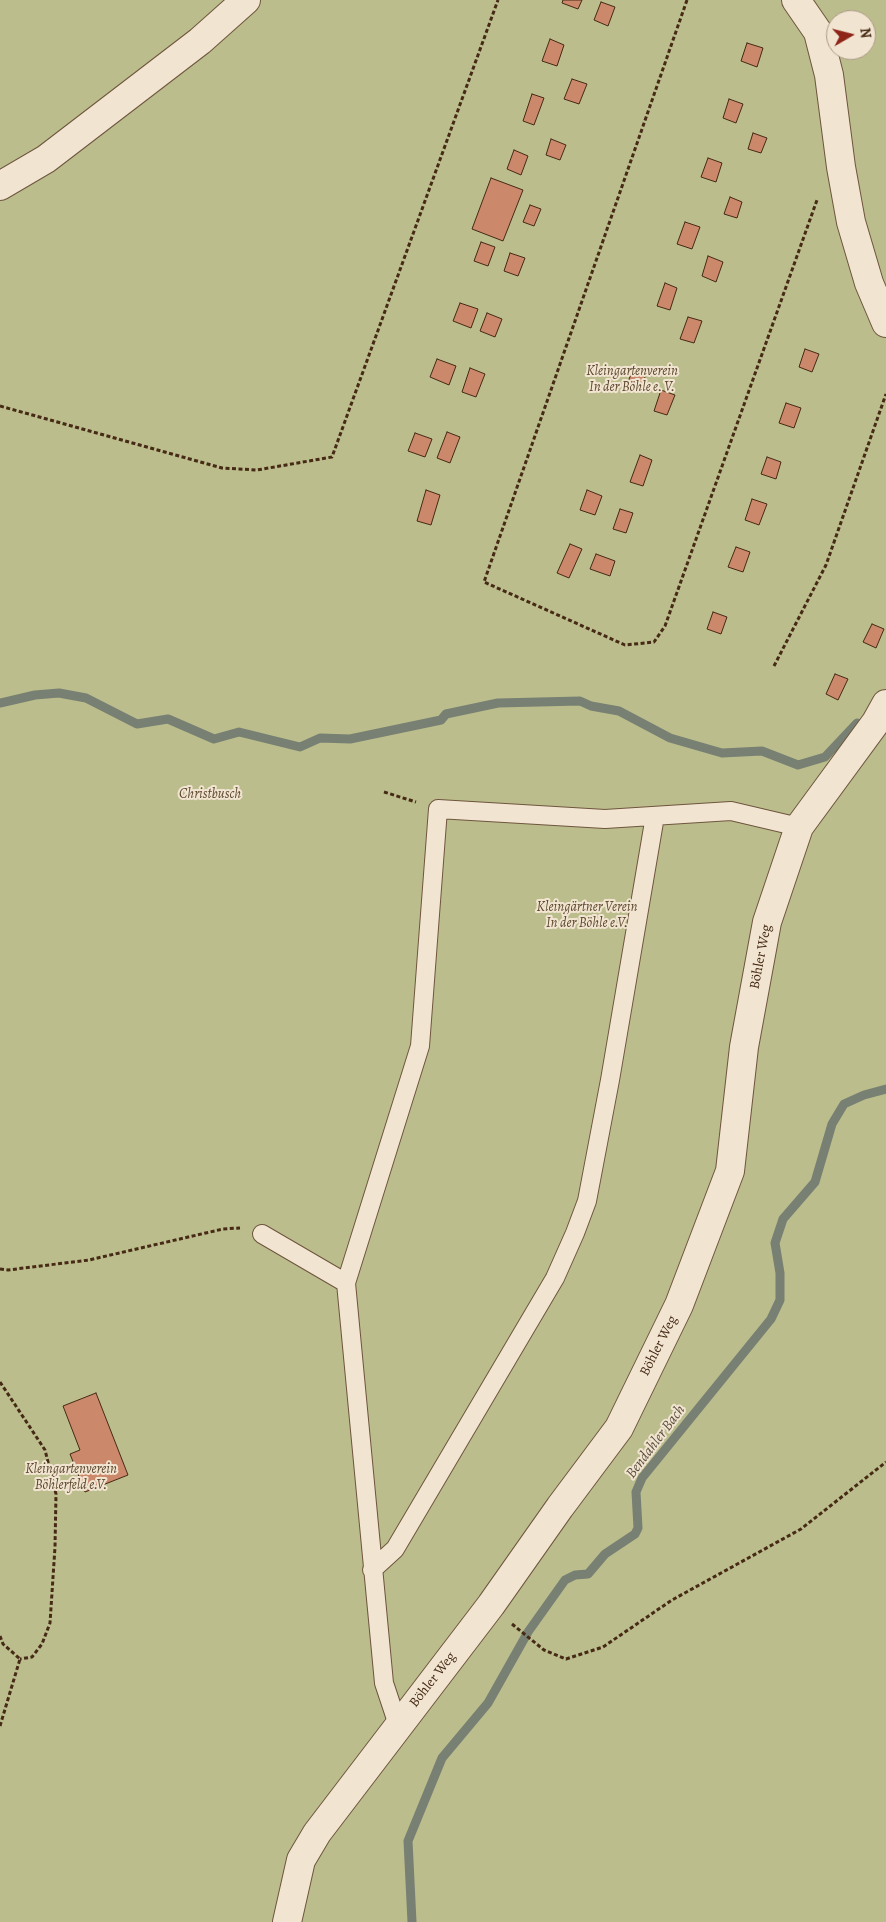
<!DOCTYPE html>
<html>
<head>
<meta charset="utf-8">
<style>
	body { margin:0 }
	#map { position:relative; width:886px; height:1922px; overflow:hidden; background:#e9d7ba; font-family:Alegreya,serif }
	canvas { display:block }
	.north { position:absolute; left:826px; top:10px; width:50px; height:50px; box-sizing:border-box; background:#f1e5d2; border:1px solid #ad9a86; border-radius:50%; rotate:82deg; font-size:14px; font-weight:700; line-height:20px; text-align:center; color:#462a15 }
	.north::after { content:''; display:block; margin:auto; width:18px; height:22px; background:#8f2418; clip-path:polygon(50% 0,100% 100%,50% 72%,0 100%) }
</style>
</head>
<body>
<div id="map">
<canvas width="886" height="1922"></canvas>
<div class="north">N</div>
</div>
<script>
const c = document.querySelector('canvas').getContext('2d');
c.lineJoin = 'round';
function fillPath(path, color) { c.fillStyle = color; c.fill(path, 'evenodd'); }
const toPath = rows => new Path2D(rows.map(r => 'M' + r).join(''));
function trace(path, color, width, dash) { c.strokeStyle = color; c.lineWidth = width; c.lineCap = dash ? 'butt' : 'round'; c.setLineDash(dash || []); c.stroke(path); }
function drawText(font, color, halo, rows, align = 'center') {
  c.font = font + ' Alegreya,serif'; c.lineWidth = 4; c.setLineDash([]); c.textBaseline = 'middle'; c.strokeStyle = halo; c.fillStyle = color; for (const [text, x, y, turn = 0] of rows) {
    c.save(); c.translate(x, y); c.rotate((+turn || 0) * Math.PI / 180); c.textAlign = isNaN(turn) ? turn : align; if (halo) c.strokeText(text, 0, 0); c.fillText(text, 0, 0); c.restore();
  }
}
fillPath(toPath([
	[0,0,886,0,886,1922,0,1922],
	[836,20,866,20,866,50,836,50]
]), '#bbbd8c');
trace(toPath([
	[0,703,35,695,59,693,86,698,137,724,168,719,214,739,239,732,300,747,320,738,350,739,441,720,446,714,498,703,580,701,591,706,619,711,670,738,722,753,762,751,798,765,825,757,857,723],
	[412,1922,408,1841,442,1758,488,1703,528,1632,565,1580,575,1575,588,1574,605,1554,635,1534,638,1528,636,1492,642,1478,771,1319,780,1300,780,1273,775,1243,783,1219,815,1182,832,1124,844,1104,864,1095,886,1089]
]), '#778072', 9);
const building = toPath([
	[563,0,582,0,578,9,562,3,563,0],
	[601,2,615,7,608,26,594,20,601,2],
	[550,39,564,45,557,66,542,61,550,39],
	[747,43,763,48,757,67,741,61,747,43],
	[572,79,587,84,579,104,564,99,572,79],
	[532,94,544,98,534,125,523,121,532,94],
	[729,99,743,104,736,123,723,118,729,99],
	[753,133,767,138,761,153,748,149,753,133],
	[551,139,566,145,560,160,546,155,551,139],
	[514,150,528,156,521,175,507,169,514,150],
	[708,158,722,163,716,182,701,177,708,158],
	[491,178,523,190,503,241,472,229,491,178],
	[730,197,742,202,737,218,724,214,730,197],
	[530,205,541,209,534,226,523,222,530,205],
	[685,222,700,227,692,249,677,244,685,222],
	[481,242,495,247,488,266,474,261,481,242],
	[510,253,525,258,518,276,504,271,510,253],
	[708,256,723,262,716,282,702,276,708,256],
	[665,283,677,288,670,310,657,306,665,283],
	[460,303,478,309,471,328,453,321,460,303],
	[487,313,502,319,495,337,480,331,487,313],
	[688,317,702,321,694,343,680,339,688,317],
	[805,349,819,354,812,372,799,367,805,349],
	[437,359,456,366,449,385,430,377,437,359],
	[470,368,485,374,476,397,462,392,470,368],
	[633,369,646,374,640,392,626,387,633,369],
	[661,390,675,395,667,415,654,411,661,390],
	[786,403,801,408,794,428,779,423,786,403],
	[447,432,460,437,450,463,437,458,447,432],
	[415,433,432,439,425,457,408,451,415,433],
	[640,455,652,460,643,486,630,482,640,455],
	[767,457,781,462,776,479,761,474,767,457],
	[426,490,440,495,431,525,417,521,426,490],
	[587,490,602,496,595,515,580,510,587,490],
	[752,499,767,504,759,525,745,520,752,499],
	[620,509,633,513,626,533,613,529,620,509],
	[570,544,582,549,569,578,557,573,570,544],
	[736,547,750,552,743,572,728,567,736,547],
	[596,554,615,561,610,576,590,569,596,554],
	[713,612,727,617,721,634,707,629,713,612],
	[872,624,884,629,876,648,863,642,872,624],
	[835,674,848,679,838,700,826,694,835,674],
	[96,1393,128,1475,85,1492,70,1454,80,1450,63,1406,96,1393]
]);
fillPath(building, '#cb886a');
trace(building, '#462a15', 1);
const service = toPath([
	[262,1234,346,1283,384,1683,398,1725],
	[346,1283,420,1046,438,809,605,819,731,811,799,827],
	[372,1570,395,1549,555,1278,575,1233,587,1201,610,1080,655,816]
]);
const minor = toPath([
	[796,0,818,32,829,75,841,167,851,222,869,283,886,323],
	[0,186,46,159,200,41,246,0],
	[287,1922,301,1860,317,1833,491,1605,560,1507,619,1428,679,1305,730,1171,744,1047,767,922,799,827,876,722,886,704]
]);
trace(service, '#6f553e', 20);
trace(minor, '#6f553e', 30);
trace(toPath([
	[687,0,484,582,625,645,654,642,665,626,817,200],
	[0,406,222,468,257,470,332,457,498,0],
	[774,666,826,565,886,394],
	[384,792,416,802],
	[0,1269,8,1270,89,1260,223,1229,240,1228],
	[0,1382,45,1450,56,1494,55,1547,50,1623,42,1644,32,1657,20,1659],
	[512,1624,544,1650,566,1659,603,1647,672,1600,801,1529,886,1462],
	[0,1636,3,1644,20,1659],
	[0,1726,20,1659]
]), '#462a15', 3, [4, 2.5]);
trace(service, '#f1e5d2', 18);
trace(minor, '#f1e5d2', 28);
drawText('italic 14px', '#5d472d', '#f1e5d2', [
	["Kleingartenverein",632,372],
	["In der Böhle e. V.",632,388],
	["Christbusch",210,795],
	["Kleingärtner Verein",587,908],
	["In der Böhle e.V.",587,924],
	["Kleingartenverein",71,1470],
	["Böhlerfeld e.V.",71,1486]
]);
drawText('14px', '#462a15', '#f1e5d2', [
	["Böhler Weg",761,957,-79],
	["Böhler Weg",659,1346,-63],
	["Böhler Weg",433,1680,-52]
]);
drawText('italic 15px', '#5a4e3c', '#f1e5d2', [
	["Bendahler Bach",656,1442,-53]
]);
</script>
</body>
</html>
